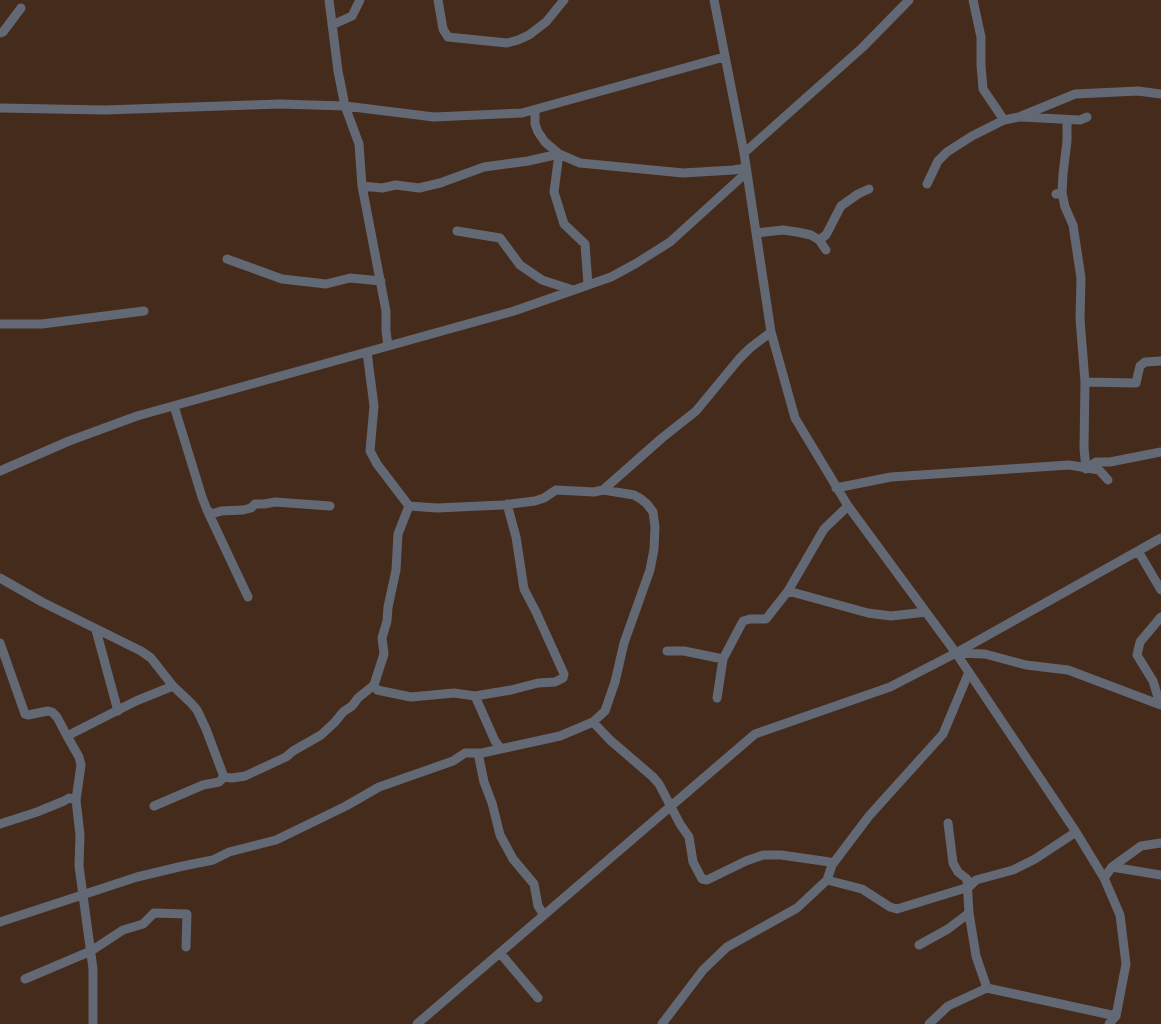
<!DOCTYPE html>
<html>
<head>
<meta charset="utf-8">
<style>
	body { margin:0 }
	canvas { display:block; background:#442b1b }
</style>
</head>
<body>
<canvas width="1161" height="1024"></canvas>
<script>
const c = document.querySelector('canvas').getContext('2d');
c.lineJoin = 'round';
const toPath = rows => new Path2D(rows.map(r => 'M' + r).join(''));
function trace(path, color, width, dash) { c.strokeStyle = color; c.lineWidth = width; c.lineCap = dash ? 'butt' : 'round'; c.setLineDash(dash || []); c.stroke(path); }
trace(toPath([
	[329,0,338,71,345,106,359,144,362,186,386,311,386,331,388,346],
	[438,0,443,29,448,37,507,43,518,40,529,35,546,22,564,0],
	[714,0,744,153,771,332,795,418,848,506,956,653,1076,832,1104,878,1120,915,1126,964,1116,1016,1109,1024],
	[973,0,981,37,981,65,983,89,1004,120],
	[332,25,352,16,360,0],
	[0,33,3,32,21,8],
	[0,108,105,110,280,104,345,106,434,117,522,113,724,57],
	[535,110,535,124,538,132,545,142,559,154,580,163,683,173,733,170,746,168],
	[1021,117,1080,120,1087,117],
	[744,153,863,47,909,0],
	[927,184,938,161,947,152,972,136,1004,120,1019,117,1075,94,1138,91,1161,94],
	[362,186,382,188,396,185,419,188,440,183,484,167,528,161,559,154,554,192,564,224,585,244,588,285],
	[1062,193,1065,207,1073,225,1081,278,1080,319,1085,382],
	[1056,194,1062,193,1063,174,1067,141,1067,120],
	[457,231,500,238,520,265,542,280,573,290],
	[756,233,783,230,797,232,811,235,819,240,826,250],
	[819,240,826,235,841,206,858,194,869,189],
	[227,259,282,279,326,284,350,278,381,281],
	[0,324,42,324,144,311],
	[367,352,374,406,370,451,377,464,409,506],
	[174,406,202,497,207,510,212,514,221,511,243,510,251,508,255,504,264,504,275,502,330,506],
	[1086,469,1084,448,1085,382,1136,383,1140,366,1145,362,1161,361],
	[1086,469,1096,462,1110,462,1161,452],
	[0,471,69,441,137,416,514,311,611,277,635,264,670,242,746,173],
	[836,488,891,477,1069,465,1099,470,1108,480],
	[603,490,662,438,696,411,739,359,750,348,771,332],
	[207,510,248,597],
	[1138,551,1161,590],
	[0,578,42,602,141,651,151,658,173,686,191,703,197,710,206,729,224,777,232,778,245,776,286,757,293,751,321,735,335,722,343,712,352,706,358,698,374,685,377,690,411,697,454,693,475,696,495,741,501,749],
	[788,591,868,613,891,616,926,612],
	[96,630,118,711],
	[0,643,25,714,28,715,48,711,52,712,57,717,67,736,136,701,173,686],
	[667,651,684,651,723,659,717,698],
	[956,653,985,654,1026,665,1068,670,1161,705],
	[723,659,743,621,750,619,766,619,788,591,824,529,848,506],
	[374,685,384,654,382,638,387,621,388,607,396,570,398,534,409,506,437,508,502,505,535,501,544,498,556,490,594,492,603,490,628,494,634,495,641,499,647,504,653,512,655,527,654,549,650,570,624,643,615,682,605,711,593,722],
	[475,696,511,690,538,683,555,682,563,678,564,674,536,612,524,589,516,537,507,504],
	[1160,704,1153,681,1137,655,1140,642,1161,617],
	[67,736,79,757,81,765,76,800,80,835,79,866,93,969,93,1024],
	[478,753,484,782,492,803,500,835,513,859,534,884,538,906,544,915],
	[154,806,203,785,219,782,224,777],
	[0,824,37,812,64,801,69,798,76,800],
	[1112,867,1161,875],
	[1104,878,1112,867,1141,846,1161,843],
	[827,880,862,889,890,907,897,909,969,887,976,880,1013,870,1035,859,1076,832],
	[0,922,137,877,183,866,213,860,229,852,276,840,346,806,379,787,453,761,465,753,482,753,560,736,593,722,610,740,653,777,659,784,680,824,689,837,693,862,702,879,707,880,746,861,763,855,781,855,830,862,832,865],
	[919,945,948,929,969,913],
	[500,953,538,998],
	[25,979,91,951,123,930,143,924,154,913,187,914,186,947],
	[987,988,1116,1016],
	[417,1024,755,734,890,687,956,653,1161,538],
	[662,1024,703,970,727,947,797,908,827,880,832,865,869,816,943,734,969,672],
	[929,1024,948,1006,987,988,976,956,969,913,967,879,958,872,953,863,948,823]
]), '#636875', 9);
</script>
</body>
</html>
